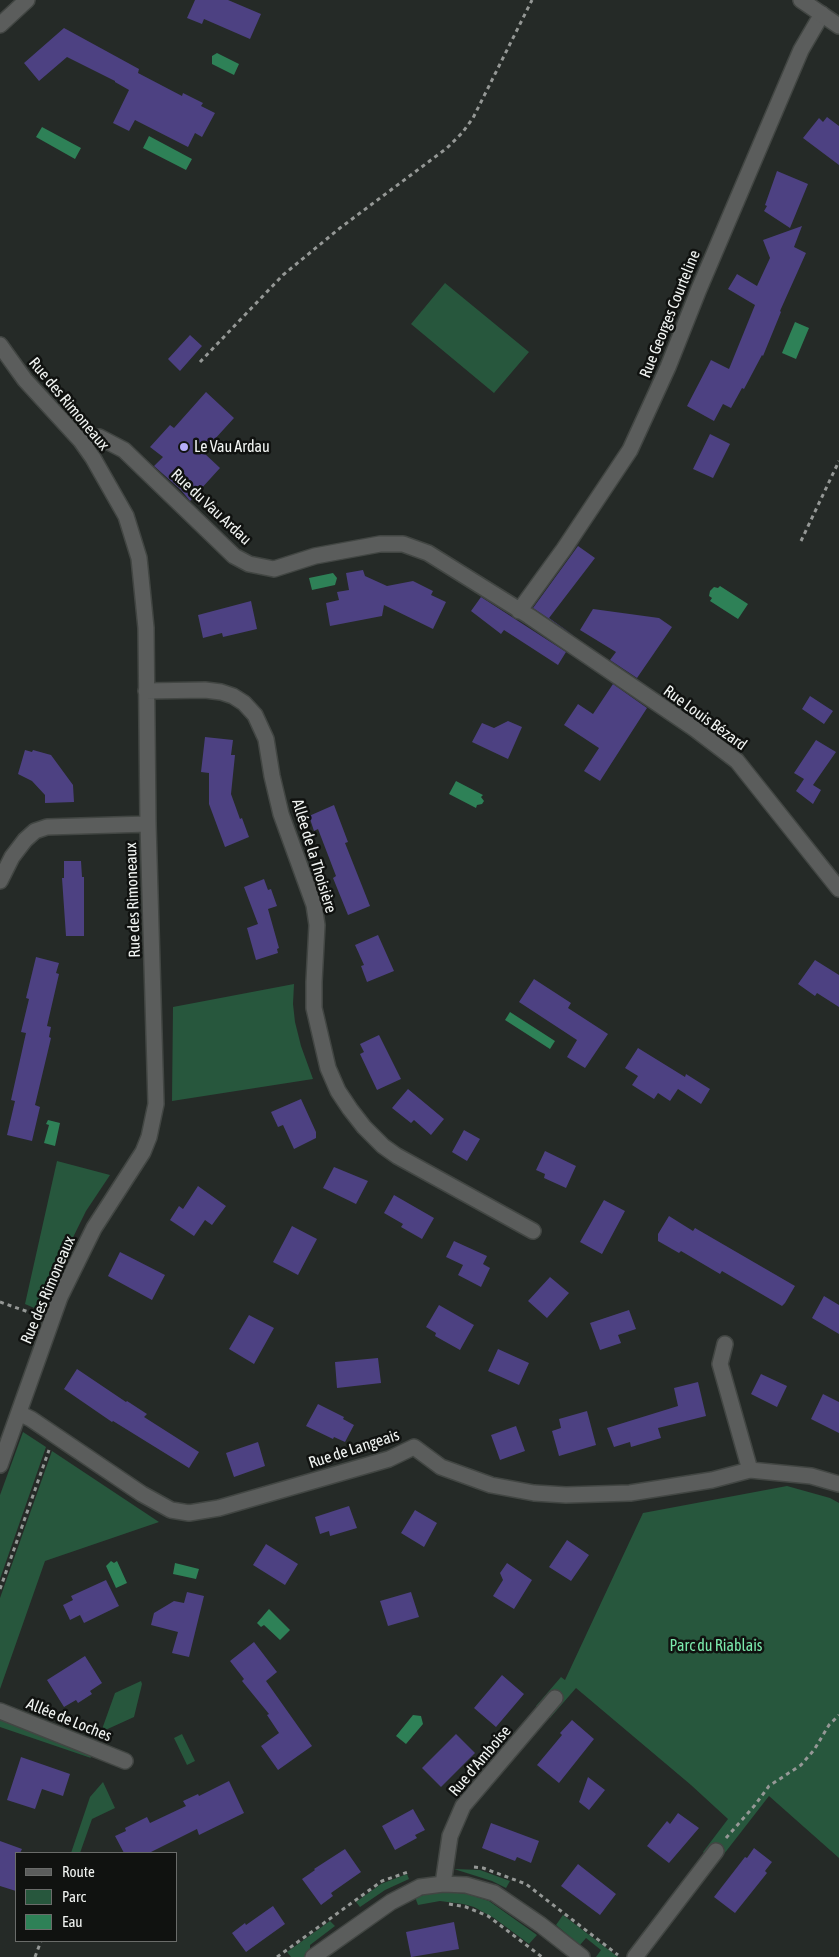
<!DOCTYPE html>
<html>
<head>
<meta charset="utf-8">
<style>
	body { margin:0 }
	#map { position:relative; width:839px; height:1957px; overflow:hidden; background:#252a27; font-family:"Asap Condensed",sans-serif }
	canvas { display:block }
	.legend { position:absolute; left:15px; top:1852px; width:162px; height:90px; box-sizing:border-box; background:#101210; border:1px solid #6a6c6a; margin:0; padding:6px 9px; list-style:none; font-size:15px; color:#f1f4f2 }
	.legend li { display:flex; align-items:center; gap:10px; height:25px }
	.legend b { width:25px; border:1px solid #6a6c6a }
</style>
</head>
<body>
<div id="map">
<canvas width="839" height="1957"></canvas>
<ul class="legend">
<li><b style="height:6px;background:#5b5d5c"></b>Route</li>
<li><b style="height:14px;background:#27573d"></b>Parc</li>
<li><b style="height:14px;background:#2e8157"></b>Eau</li>
</ul>
</div>
<script>
const c = document.querySelector('canvas').getContext('2d');
c.lineJoin = 'round';
function fillPath(path, color) { c.fillStyle = color; c.fill(path, 'evenodd'); }
const toPath = rows => new Path2D(rows.map(r => 'M' + r).join(''));
function trace(path, color, width, dash) { c.strokeStyle = color; c.lineWidth = width; c.lineCap = dash ? 'butt' : 'round'; c.setLineDash(dash || []); c.stroke(path); }
function drawText(font, color, halo, rows, align = 'center') {
  c.font = font + ' "Asap Condensed",sans-serif'; c.lineWidth = 5; c.setLineDash([]); c.textBaseline = 'middle'; c.strokeStyle = halo; c.fillStyle = color; for (const [text, x, y, turn = 0] of rows) {
    c.save(); c.translate(x, y); c.rotate((+turn || 0) * Math.PI / 180); c.textAlign = isNaN(turn) ? turn : align; if (halo) c.strokeText(text, 0, 0); c.fillText(text, 0, 0); c.restore();
  }
}
fillPath(toPath([
	[445,283,529,352,494,393,411,324],
	[294,984,293,1004,295,1022,301,1046,313,1079,172,1101,173,1007],
	[57,1161,110,1175,86,1211,51,1282,39,1310,25,1304],
	[23,1432,46,1447,0,1579,0,1495],
	[52,1451,159,1522,45,1561,0,1689,0,1598],
	[787,1486,830,1498,839,1503,839,1858,769,1796,717,1863,703,1852,728,1819,691,1785,576,1688,550,1718,536,1706,561,1677,565,1680,643,1513],
	[141,1681,142,1684,134,1717,101,1732,115,1693],
	[0,1717,89,1753,91,1758,0,1727],
	[182,1734,195,1761,187,1765,174,1738],
	[103,1782,115,1808,92,1819,80,1853,71,1853,90,1797],
	[454,1869,480,1870,510,1881,506,1888,492,1881],
	[407,1874,409,1879,385,1890,360,1907,356,1902,381,1884],
	[440,1891,467,1894,489,1901,537,1935,529,1944,494,1918,474,1907,463,1904,440,1901,418,1905,415,1897],
	[563,1915,618,1957,596,1957,601,1950,586,1938,580,1945,556,1925],
	[330,1921,335,1926,310,1945,310,1955,307,1957,291,1957,287,1952]
]), '#27573d');
fillPath(toPath([
	[217,53,239,64,234,75,212,64,212,56],
	[42,127,81,148,75,159,36,137],
	[149,136,192,159,186,170,143,148],
	[795,322,809,328,796,359,782,353],
	[333,573,337,578,335,585,312,590,309,578],
	[720,586,748,604,738,619,710,601,712,598,709,596,710,591,714,587,718,588],
	[456,781,483,795,481,797,484,801,482,804,477,805,476,808,449,794],
	[510,1012,555,1041,550,1049,505,1020],
	[48,1120,60,1123,55,1146,44,1143,49,1125,46,1124],
	[111,1561,114,1563,117,1561,127,1583,116,1588,106,1566],
	[175,1563,199,1569,196,1579,173,1574],
	[269,1609,290,1630,280,1640,264,1625,261,1627,257,1623],
	[413,1715,421,1716,423,1724,406,1744,396,1736]
]), '#2e8157');
fillPath(toPath([
	[195,0,228,0,261,14,250,39,204,19,202,24,187,18],
	[64,28,139,69,138,73,182,96,183,93,203,103,201,106,215,113,202,137,195,133,188,147,135,120,129,131,113,123,129,90,115,82,115,81,67,57,39,81,24,63],
	[827,117,839,126,839,165,803,138,819,118,823,122],
	[777,171,808,184,790,228,764,211,767,206,765,205],
	[802,226,794,247,806,253,780,311,781,312,763,356,762,355,744,389,742,388,731,408,723,404,714,421,687,406,711,360,729,369,755,305,728,289,737,274,757,286,770,258,763,240],
	[190,335,202,346,180,371,168,359],
	[206,392,234,418,203,452,220,468,190,501,181,490,154,466,163,457,150,447,170,425,174,428],
	[710,434,730,444,713,478,693,469],
	[578,546,595,558,549,618,576,637,533,608],
	[363,570,365,576,387,586,413,581,433,591,431,595,446,602,433,629,384,605,382,616,330,626,326,603,339,600,337,592,349,590,346,573],
	[481,597,566,652,558,665,504,630,501,634,471,611],
	[251,601,257,629,223,637,222,633,203,638,198,615],
	[593,609,659,618,672,627,637,678,610,660,616,652,580,630],
	[613,684,647,708,600,781,584,771,599,748,564,725,578,704,593,714],
	[810,696,833,711,824,724,802,709],
	[508,721,522,727,508,759,472,742,482,723,494,728],
	[205,737,233,740,231,755,235,755,231,794,240,819,242,818,249,837,225,847,209,804,209,773,201,772],
	[816,740,836,752,813,785,821,790,813,804,796,791,804,779,794,773],
	[25,750,32,752,33,750,51,755,73,785,74,802,45,803,45,795,32,781,18,774],
	[334,805,348,842,345,843,370,906,348,915,333,878,336,876,318,829,314,831,309,816],
	[64,861,81,861,82,877,84,877,84,936,66,936,62,878,64,878],
	[264,879,268,890,271,889,277,906,268,909,279,948,277,949,278,953,256,960,247,928,258,924,244,887],
	[378,935,394,971,367,982,361,966,364,965,355,945],
	[36,957,59,963,56,973,59,974,47,1026,51,1027,49,1037,51,1038,35,1105,40,1107,32,1141,7,1135,15,1101,11,1100,26,1033,21,1032,29,999,26,998],
	[815,960,839,975,839,1007,817,993,815,996,798,984],
	[534,979,571,1003,568,1008,608,1034,585,1068,567,1057,577,1040,519,1002],
	[379,1035,401,1079,377,1090,360,1054,364,1052,360,1044],
	[638,1048,685,1077,686,1074,710,1089,701,1104,678,1089,670,1101,658,1093,654,1099,632,1085,638,1076,625,1068],
	[408,1089,444,1119,431,1135,414,1120,411,1123,392,1108],
	[301,1099,316,1132,316,1138,294,1149,283,1125,278,1127,271,1112],
	[464,1130,480,1139,467,1161,452,1152],
	[545,1151,576,1166,566,1188,544,1178,545,1174,536,1170],
	[334,1167,368,1181,356,1204,323,1188],
	[198,1186,226,1206,212,1225,205,1220,194,1236,170,1220,179,1206,183,1209],
	[394,1195,434,1218,422,1239,401,1227,403,1224,384,1213],
	[604,1200,625,1211,602,1254,580,1242],
	[669,1216,693,1231,695,1228,795,1286,785,1303,782,1306,722,1271,720,1274,681,1251,679,1253,658,1241,658,1234],
	[292,1226,317,1239,298,1275,273,1262],
	[454,1241,487,1256,483,1264,490,1268,481,1287,458,1275,463,1265,446,1257],
	[120,1252,165,1275,152,1300,108,1276],
	[550,1277,569,1293,547,1318,528,1301],
	[824,1296,839,1305,839,1334,812,1318],
	[439,1305,474,1325,460,1350,435,1336,436,1333,426,1327],
	[629,1310,636,1329,618,1335,621,1343,600,1350,590,1323],
	[249,1315,274,1328,254,1364,229,1349],
	[498,1349,529,1363,519,1385,488,1371],
	[378,1358,381,1383,337,1388,335,1362],
	[77,1369,126,1402,127,1401,147,1414,144,1417,199,1452,189,1468,113,1421,112,1422,64,1389],
	[761,1374,787,1386,777,1407,751,1394],
	[698,1382,706,1416,658,1428,661,1438,631,1447,630,1442,614,1447,607,1428,678,1406,674,1388],
	[823,1394,839,1402,839,1433,811,1419],
	[318,1404,344,1417,343,1419,354,1425,345,1442,334,1437,333,1439,306,1426],
	[587,1411,596,1445,559,1456,552,1431,561,1428,559,1419],
	[516,1426,525,1451,500,1460,491,1435],
	[258,1442,265,1466,234,1477,226,1453],
	[349,1506,357,1528,330,1536,329,1531,320,1534,315,1517],
	[415,1510,437,1523,424,1547,401,1533],
	[567,1540,589,1555,571,1581,549,1567],
	[266,1544,298,1564,285,1585,253,1565],
	[507,1563,532,1580,514,1609,493,1596,503,1580,500,1573],
	[106,1580,119,1606,84,1623,80,1615,70,1620,63,1605,73,1600,71,1596],
	[187,1592,204,1596,189,1657,172,1653,178,1632,151,1625,154,1613,174,1601,184,1603],
	[411,1592,419,1617,388,1626,380,1601],
	[254,1642,277,1672,266,1681,312,1746,278,1770,261,1746,279,1733,267,1715,269,1714,242,1681,244,1679,230,1661],
	[85,1656,102,1683,90,1691,92,1694,78,1703,76,1700,64,1707,47,1680],
	[502,1675,524,1694,496,1727,474,1708],
	[572,1720,594,1739,559,1783,537,1765,562,1735,560,1733],
	[456,1734,475,1753,441,1787,422,1768],
	[21,1757,70,1774,63,1796,42,1789,35,1809,7,1800],
	[588,1777,605,1790,589,1810,579,1802],
	[229,1781,244,1813,199,1835,197,1829,149,1853,124,1853,115,1836,126,1831,125,1828,147,1817,150,1823,186,1806,183,1801,198,1794,199,1796],
	[413,1809,425,1830,415,1835,417,1838,395,1850,382,1826],
	[678,1813,699,1828,669,1863,647,1846,667,1821,670,1824],
	[491,1823,539,1841,531,1863,517,1857,515,1861,482,1848],
	[0,1841,22,1849,20,1853,16,1853,16,1891,0,1886],
	[754,1848,772,1862,765,1871,767,1873,735,1913,714,1897,745,1857,747,1858],
	[345,1849,361,1872,331,1893,333,1896,321,1905,302,1879,315,1870,314,1869],
	[578,1864,616,1894,600,1915,561,1886],
	[273,1906,285,1924,246,1952,232,1933,245,1923,246,1925],
	[454,1922,459,1949,411,1957,406,1932]
]), '#4d4182');
const minor = toPath([
	[0,25,27,0],
	[0,345,25,380,81,441,93,458,126,516,139,558,146,628,148,824,156,1104,149,1137,143,1152,94,1228,60,1297,0,1465],
	[81,441,99,437,124,450,234,556,249,564,274,569,315,556,380,544,403,544,428,553,529,616,695,729,737,761,839,889],
	[519,611,564,549,630,450,668,367,699,289,801,50,822,14],
	[146,691,205,690,221,692,233,696,244,703,255,715,266,739,272,776,281,814,314,905,317,925,314,982,314,1008,328,1068,338,1091,350,1109,364,1127,383,1146,397,1156,533,1231],
	[0,881,12,857,25,840,35,831,47,827,148,824],
	[725,1344,720,1364,750,1470],
	[19,1413,31,1419,142,1494,171,1510,189,1513,219,1508,389,1459,414,1447,441,1467,491,1485,534,1493,566,1495,630,1493,712,1480,750,1470,811,1476,839,1484],
	[0,1711,125,1761],
	[443,1884,450,1836,463,1806,555,1698],
	[313,1957,391,1902,420,1887,443,1884,466,1885,494,1893,541,1925,582,1957],
	[635,1957,716,1851]
]);
const tertiary = toPath([
	[801,0,839,26]
]);
trace(minor, '#424643', 18);
trace(tertiary, '#424643', 18);
trace(toPath([
	[200,362,283,275,340,228,447,148,462,133,473,118,532,0],
	[801,541,839,461],
	[0,1302,37,1315],
	[0,1589,49,1450],
	[726,1838,755,1805,769,1786,801,1765,814,1750,829,1725,839,1715],
	[474,1867,483,1868,526,1884,618,1955],
	[449,1904,466,1907,488,1916,542,1957],
	[35,1957,41,1941],
	[277,1957,382,1881,408,1872]
]), '#959896', 3, [4, 4]);
trace(minor, '#5b5d5c', 15);
trace(tertiary, '#5b5d5c', 15);
for (const [x, y, r, color] of [
	[184,447,5,"#b5acf8"]
]) { const dot = new Path2D(); dot.arc(x, y, r, 0, 2 * Math.PI); c.fillStyle = color; c.fill(dot); trace(dot, '#101210', 2); }
drawText('16px', '#f1f4f2', '#101210', [
	["Rue Georges Courteline",670,314,-68],
	["Rue des Rimoneaux",69,404,50],
	["Rue du Vau Ardau",211,507,43],
	["Rue Louis Bézard",705,718,36],
	["Allée de la Thoisière",314,856,73],
	["Rue des Rimoneaux",133,900,-92],
	["Rue des Rimoneaux",48,1290,-67],
	["Rue de Langeais",354,1449,-18],
	["Allée de Loches",69,1720,22],
	["Rue d'Amboise",480,1761,-50]
]);
drawText('16px', '#f1f4f2', '#101210', [
	["Le Vau Ardau",194,447]
], 'left');
drawText('16px', '#7be9ac', '#101210', [
	["Parc du Riablais",716,1646]
]);
</script>
</body>
</html>
